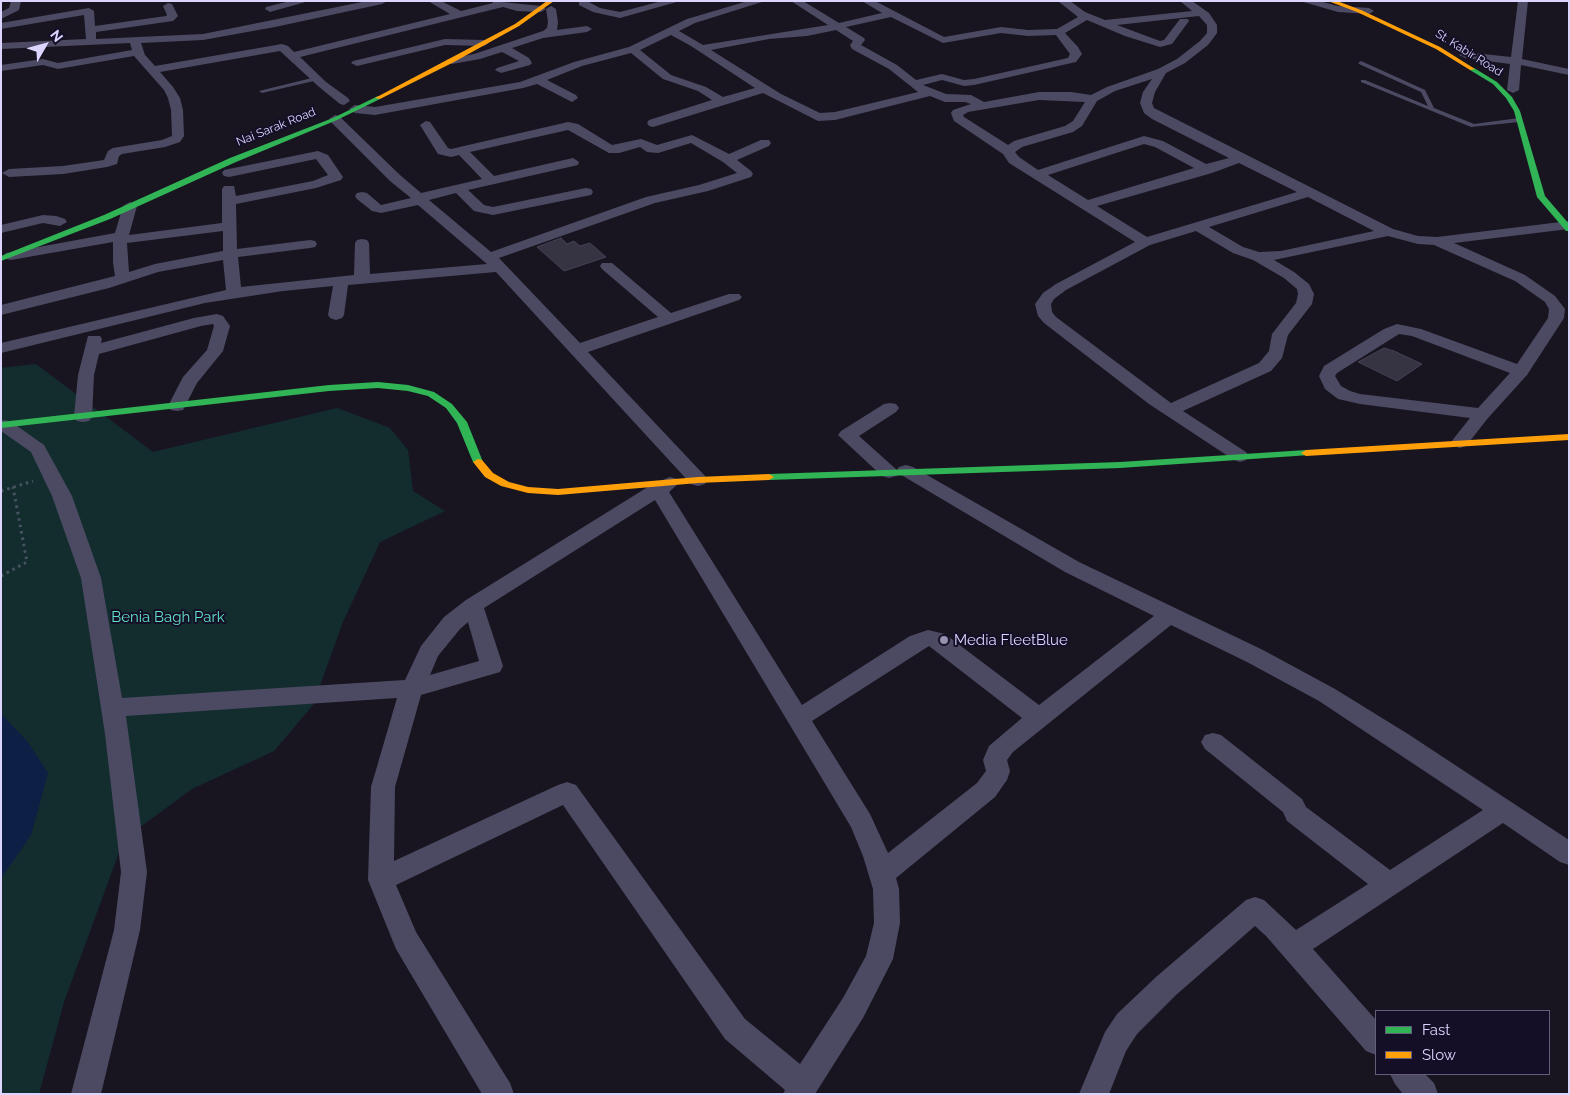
<!DOCTYPE html>
<html>
<head>
<meta charset="utf-8">
<style>
	body { margin:0 }
	#map { position:relative; width:1570px; height:1095px; overflow:hidden; background:#181521; font-family:Raleway,sans-serif }
	canvas { display:block }
	.frame { position:absolute; inset:0; border:2px solid #dcd5ff; pointer-events:none }
	.legend { position:absolute; left:1375px; top:1010px; width:175px; height:65px; box-sizing:border-box; background:#140f27; border:1px solid #645e7d; margin:0; padding:6px 9px; list-style:none; font-size:15px; color:#dcd5ff }
	.legend li { display:flex; align-items:center; gap:10px; height:25px }
	.legend b { width:25px; border:1px solid #645e7d }
	.north { position:absolute; left:20px; top:20px; width:50px; height:50px; -webkit-text-stroke:4px #140f27; paint-order:stroke; rotate:52deg; font-size:14px; font-weight:700; line-height:20px; text-align:center; color:#dcd5ff }
	.north::after { content:''; display:block; margin:auto; width:18px; height:22px; background:#dcd5ff; clip-path:polygon(50% 0,100% 100%,50% 72%,0 100%) }
</style>
</head>
<body>
<div id="map">
<canvas width="1570" height="1095"></canvas>
<div class="frame"></div>
<ul class="legend">
<li><b style="height:6px;background:#30b455"></b>Fast</li>
<li><b style="height:6px;background:#ff9f0a"></b>Slow</li>
</ul>
<div class="north">N</div>
</div>
<script>
const c = document.querySelector('canvas').getContext('2d');
c.lineJoin = 'round';
function fillPath(path, color) { c.fillStyle = color; c.fill(path, 'evenodd'); }
const toPath = rows => new Path2D(rows.map(r => 'M' + r).join(''));
function trace(path, color, width, dash) { c.strokeStyle = color; c.lineWidth = width; c.lineCap = dash ? 'butt' : 'round'; c.setLineDash(dash || []); c.stroke(path); }
function drawText(font, color, halo, rows, align = 'center') {
  c.font = font + ' Raleway,sans-serif'; c.lineWidth = 4; c.setLineDash([]); c.textBaseline = 'middle'; c.strokeStyle = halo; c.fillStyle = color; for (const [text, x, y, turn = 0] of rows) {
    c.save(); c.translate(x, y); c.rotate((+turn || 0) * Math.PI / 180); c.textAlign = isNaN(turn) ? turn : align; if (halo) c.strokeText(text, 0, 0); c.fillText(text, 0, 0); c.restore();
  }
}
fillPath(toPath([
	[36,364,153,452,337,408,390,428,408,450,413,491,445,511,380,542,343,622,313,705,274,751,192,789,124,839,64,1002,39,1094,1,1094,1,368]
]), '#132d2f');
fillPath(toPath([
	[1,714,28,742,48,773,31,835,1,879]
]), '#0d1f45');
const building = toPath([
	[561,238,567,244,574,241,580,246,590,243,606,257,564,271,537,247,561,238],
	[1384,348,1394,351,1422,364,1397,381,1358,362,1384,348]
]);
fillPath(building, '#363343');
trace(building, '#454055', 1);
trace(toPath([
	[1,491,33,481],
	[1,576,27,562,13,487]
]), '#475362', 3, [2.5, 4]);
fillPath(toPath([
	[1361,61,1425,90,1434,108,1474,124,1519,118,1522,120,1519,122,1471,127,1361,82,1361,80,1365,80,1428,106,1421,92,1359,64,1358,63,1361,61],
	[316,77,319,79,318,80,262,93,259,91,316,77]
]), '#4c4a62');
fillPath(toPath([
	[11,1,21,1,19,10,1,19,1,12,9,8,11,1],
	[290,1,309,1,270,12,265,9,266,7,290,1],
	[367,1,387,1,382,4,275,27,203,40,141,43,145,55,155,66,282,44,288,46,294,52,450,14,428,1,441,1,461,11,493,3,492,1,541,6,546,9,551,6,556,9,558,22,557,30,587,26,592,29,587,32,543,38,512,48,529,58,532,63,530,65,501,73,495,70,497,68,519,61,502,52,480,59,452,64,446,61,448,59,474,54,543,31,547,28,548,22,546,9,541,12,517,11,503,7,300,57,326,82,348,98,350,101,344,105,340,104,318,86,280,51,160,72,173,87,180,98,183,110,184,136,180,142,165,147,122,154,119,156,117,164,107,167,63,174,9,177,2,173,9,169,63,166,104,160,108,151,113,148,162,140,172,136,171,110,168,98,164,90,134,56,58,69,43,65,1,71,1,65,43,59,58,63,132,50,130,43,1,49,1,43,86,39,84,15,1,29,1,23,89,8,94,11,95,26,166,16,167,15,163,6,168,3,172,4,178,16,173,21,96,32,96,39,203,34,367,1],
	[579,1,587,1,600,8,620,12,662,1,680,1,620,18,593,12,579,5,579,1],
	[748,1,765,1,695,23,679,31,703,45,828,25,791,1,803,1,839,23,882,13,862,1,875,1,944,37,1001,27,1028,30,1057,29,1078,17,1058,1,1070,1,1085,12,1105,20,1192,11,1180,1,1192,1,1209,13,1217,25,1217,33,1208,45,1185,63,1166,73,1155,92,1152,103,1154,108,1393,229,1418,236,1437,237,1569,221,1569,229,1454,243,1525,275,1555,296,1565,309,1564,318,1527,375,1488,418,1466,446,1460,448,1454,446,1451,442,1470,418,1360,404,1338,399,1325,389,1319,376,1324,366,1384,329,1397,324,1421,329,1517,364,1548,318,1549,309,1545,302,1515,281,1434,245,1418,244,1388,236,1274,260,1294,272,1309,284,1314,294,1312,304,1288,335,1282,358,1271,371,1183,411,1246,452,1249,456,1246,460,1240,462,1234,460,1149,404,1044,323,1038,316,1035,304,1043,293,1056,284,1135,242,1009,163,1003,154,954,121,951,113,953,110,971,104,965,102,945,102,930,96,835,120,818,121,763,93,653,127,649,126,647,123,649,120,712,100,698,91,663,79,631,53,582,66,547,80,576,95,578,98,572,102,537,84,523,88,375,115,355,113,349,109,355,105,375,107,520,82,574,62,629,47,687,19,748,1],
	[1199,16,1207,25,1207,33,1200,41,1177,59,1158,69,1107,87,1091,95,1071,92,1039,92,984,102,971,95,946,94,923,85,942,80,964,86,974,85,1076,62,1082,54,1078,47,1065,33,1087,20,1125,36,1160,47,1172,44,1189,21,1188,19,1180,19,1164,40,1160,41,1117,25,1199,16],
	[891,17,943,43,1001,33,1028,36,1056,35,1070,54,1068,58,974,79,964,80,942,74,916,80,897,65,861,45,865,40,864,38,846,27,891,17],
	[836,30,853,41,850,45,852,49,889,69,918,92,835,112,820,113,781,94,711,50,769,39,807,36,836,30],
	[671,35,691,46,755,88,723,97,706,87,671,75,640,50,671,35],
	[1152,79,1143,92,1140,103,1144,113,1152,119,1229,158,1206,164,1163,141,1144,136,1038,170,1019,157,1015,152,1022,147,1073,132,1082,126,1097,101,1115,91,1152,79],
	[1039,100,1085,102,1073,121,1065,126,1014,141,1008,145,964,117,963,115,968,112,1039,100],
	[1144,144,1155,147,1194,168,1088,200,1048,175,1144,144],
	[1239,163,1297,192,1147,237,1097,206,1212,173,1239,163],
	[1308,197,1374,231,1281,251,1259,252,1243,247,1209,227,1308,197],
	[1196,231,1233,253,1253,260,1284,278,1297,289,1298,294,1296,303,1272,334,1269,351,1259,363,1171,403,1056,317,1052,312,1051,304,1054,299,1066,290,1150,245,1196,231],
	[1399,334,1412,336,1510,373,1478,408,1360,394,1350,391,1341,386,1335,376,1337,373,1399,334],
	[1300,1,1319,1,1338,6,1369,8,1374,11,1369,14,1338,12,1300,1],
	[1518,1,1528,1,1522,59,1569,69,1569,75,1521,65,1519,90,1513,93,1507,90,1510,64,1465,58,1459,55,1465,52,1511,57,1518,1],
	[445,39,484,40,489,43,484,46,445,45,357,66,351,63,353,61,445,39],
	[335,115,339,116,400,175,421,193,482,179,459,155,451,157,438,154,420,125,426,121,430,122,448,148,451,149,568,122,578,124,612,145,641,139,657,145,692,135,729,154,761,140,769,140,771,143,769,146,737,160,751,171,753,174,751,177,708,191,655,203,499,258,580,343,658,317,602,269,600,266,602,263,612,263,671,313,729,294,739,294,742,297,739,300,588,352,705,476,707,480,705,484,698,486,691,484,496,272,348,285,344,315,342,318,336,320,330,318,328,315,333,286,283,291,205,303,1,353,1,343,226,290,223,260,158,272,109,288,1,315,1,305,115,276,113,263,113,242,11,260,6,259,4,256,6,253,115,233,123,206,130,202,137,206,129,235,222,223,222,189,224,186,234,186,236,196,313,181,328,175,316,159,229,177,224,176,222,173,224,170,318,151,328,155,343,177,341,180,316,188,236,204,237,249,310,240,315,241,317,244,315,247,310,248,238,257,241,287,354,275,355,243,357,240,362,239,367,240,369,243,370,274,487,264,418,205,381,213,372,211,357,199,355,196,357,193,362,192,367,193,381,205,411,198,390,181,331,122,329,119,335,115],
	[568,130,609,153,619,153,640,147,647,152,658,153,691,143,723,162,737,173,699,185,646,197,491,252,429,200,456,193,474,211,493,215,591,195,593,192,591,189,586,188,493,207,484,205,468,190,578,165,579,162,573,158,494,176,470,152,568,130],
	[223,231,223,251,155,264,129,272,127,243,223,231],
	[43,215,56,216,65,219,67,222,60,226,43,223,1,233,1,225,43,215],
	[217,314,223,316,230,326,223,351,197,383,183,410,177,411,171,410,168,406,183,377,207,350,214,326,213,324,201,326,99,354,94,375,92,417,89,421,83,422,77,421,74,417,78,375,88,336,100,336,102,339,101,343,194,318,217,314],
	[890,403,896,404,899,408,896,412,859,436,897,470,899,467,906,465,913,467,1079,562,1263,650,1335,689,1408,734,1569,840,1569,865,1560,862,1503,823,1313,949,1376,1020,1376,1055,1366,1051,1266,936,1255,926,1176,995,1137,1034,1126,1051,1109,1094,1079,1094,1105,1032,1117,1014,1156,977,1246,900,1255,897,1264,900,1296,930,1368,884,1287,821,1283,812,1205,749,1201,742,1205,735,1213,733,1221,735,1302,799,1306,807,1390,870,1483,810,1319,701,1247,662,1171,625,1013,752,1007,760,1010,771,1007,780,995,797,896,878,899,889,900,923,893,959,863,1018,815,1094,783,1094,785,1090,725,1039,563,805,396,885,416,932,510,1083,514,1094,482,1094,396,949,368,880,371,787,397,698,126,716,147,872,140,930,101,1094,71,1094,114,930,121,872,105,734,81,578,52,496,31,452,1,431,1,420,10,421,44,445,72,496,101,578,122,698,405,680,421,646,444,617,466,600,651,485,670,477,677,479,679,483,669,492,802,705,910,636,928,630,945,634,1039,705,1154,616,1065,572,898,473,896,476,889,478,882,476,838,435,841,431,884,404,890,403],
	[655,500,851,827,863,856,873,889,874,923,866,956,843,998,800,1064,745,1019,576,785,567,782,558,785,394,861,395,787,421,695,500,672,503,666,484,608,655,500],
	[468,622,479,661,430,675,438,656,460,629,468,622],
	[929,646,1022,718,989,746,983,760,986,771,977,783,888,853,870,814,812,721,929,646],
	[1390,1074,1425,1074,1434,1083,1438,1094,1403,1094,1395,1084,1390,1074]
]), '#4c4a62');
fillPath(toPath([
	[1470,68,1474,68,1497,82,1512,97,1520,111,1545,196,1569,224,1569,231,1566,231,1537,197,1514,111,1506,98,1493,84,1470,70,1470,68],
	[378,96,381,98,380,99,337,120,236,162,110,219,1,261,1,256,104,215,230,158,333,118,378,96],
	[378,382,408,385,434,392,452,404,467,422,483,462,482,464,478,465,473,462,457,423,446,408,428,396,408,391,378,388,329,391,1,428,1,422,329,385,378,382],
	[1306,450,1311,453,1310,455,1120,468,769,480,764,477,769,474,1120,462,1306,450]
]), '#30b455');
fillPath(toPath([
	[547,1,554,1,519,26,454,62,380,99,375,98,515,24,547,1],
	[1328,1,1337,1,1361,10,1440,47,1475,69,1470,70,1436,49,1357,12,1328,1],
	[1569,434,1569,440,1306,456,1301,453,1306,450,1569,434],
	[478,459,482,460,493,473,509,482,528,487,558,489,698,477,769,474,774,477,769,480,698,483,558,495,528,493,501,486,485,477,473,462,478,459]
]), '#ff9f0a');
for (const [x, y, r, color] of [
	[944,640,5,"#9792b1"]
]) { const dot = new Path2D(); dot.arc(x, y, r, 0, 2 * Math.PI); c.fillStyle = color; c.fill(dot); trace(dot, '#140f27', 2); }
drawText('12px', '#dcd5ff', '#140f27', [
	["St. Kabir Road",1469,53,32],
	["Nai Sarak Road",276,127,-22]
]);
drawText('15px', '#60e0c5', '#140f27', [
	["Benia Bagh Park",168,617]
]);
drawText('15px', '#dcd5ff', '#140f27', [
	["Media FleetBlue",954,640]
], 'left');
</script>
</body>
</html>
